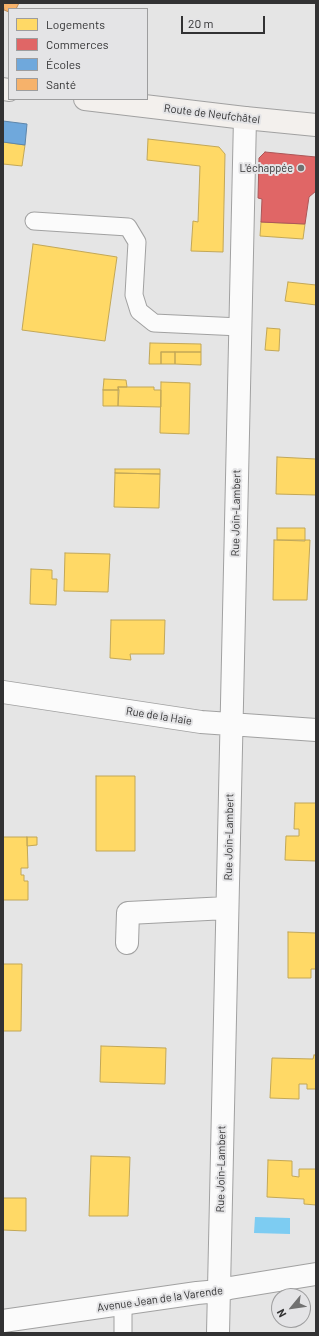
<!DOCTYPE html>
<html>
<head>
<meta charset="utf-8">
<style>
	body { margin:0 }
	#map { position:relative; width:319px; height:1336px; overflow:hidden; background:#e5e5e5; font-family:Barlow,sans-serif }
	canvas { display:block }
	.frame { position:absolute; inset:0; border:4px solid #323233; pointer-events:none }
	.legend { position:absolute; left:8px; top:8px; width:140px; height:92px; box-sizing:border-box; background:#e4e4e6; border:1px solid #9d9d9e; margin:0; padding:5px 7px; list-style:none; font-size:12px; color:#323233 }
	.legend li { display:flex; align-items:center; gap:8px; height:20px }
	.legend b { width:20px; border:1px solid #9d9d9e }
	.north { position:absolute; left:271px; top:1288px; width:40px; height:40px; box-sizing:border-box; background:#e4e4e6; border:1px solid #9d9d9e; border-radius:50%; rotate:241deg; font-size:11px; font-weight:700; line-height:16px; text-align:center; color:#323233 }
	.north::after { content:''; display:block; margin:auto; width:14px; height:18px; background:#717171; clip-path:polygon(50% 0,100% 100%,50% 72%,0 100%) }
	.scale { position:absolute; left:181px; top:16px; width:84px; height:18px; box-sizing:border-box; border:2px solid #323233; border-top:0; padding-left:5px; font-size:12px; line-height:14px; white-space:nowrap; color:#323233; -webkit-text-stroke:3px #e4e4e6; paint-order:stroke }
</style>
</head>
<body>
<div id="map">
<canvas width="319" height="1336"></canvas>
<div class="frame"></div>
<ul class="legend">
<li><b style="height:11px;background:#ffd966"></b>Logements</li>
<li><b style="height:11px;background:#e06666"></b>Commerces</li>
<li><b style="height:11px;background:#6fa8dc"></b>Écoles</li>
<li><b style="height:11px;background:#f6b26b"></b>Santé</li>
</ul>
<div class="north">N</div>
<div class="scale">20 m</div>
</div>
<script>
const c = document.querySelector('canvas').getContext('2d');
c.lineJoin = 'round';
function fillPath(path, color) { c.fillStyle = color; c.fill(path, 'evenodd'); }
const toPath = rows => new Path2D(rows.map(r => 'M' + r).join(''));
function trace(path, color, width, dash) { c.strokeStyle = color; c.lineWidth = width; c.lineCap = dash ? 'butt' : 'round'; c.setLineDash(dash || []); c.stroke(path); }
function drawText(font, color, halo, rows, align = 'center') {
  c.font = font + ' Barlow,sans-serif'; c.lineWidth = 4; c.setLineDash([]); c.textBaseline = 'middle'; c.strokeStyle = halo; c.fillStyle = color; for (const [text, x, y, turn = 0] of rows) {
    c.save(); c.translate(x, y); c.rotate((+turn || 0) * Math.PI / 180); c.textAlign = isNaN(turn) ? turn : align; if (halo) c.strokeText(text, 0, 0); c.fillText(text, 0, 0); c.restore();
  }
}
fillPath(toPath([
	[255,1217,290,1218,290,1234,254,1233]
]), '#7dccf2');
const homes = toPath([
	[148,139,219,147,225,154,223,252,191,251,193,221,198,222,200,166,147,160,148,139],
	[3,142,25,145,22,166,3,164,3,142],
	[261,222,305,224,303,239,260,236,261,222],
	[33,244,117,257,105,341,22,330,33,244],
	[288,282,316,285,316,305,285,301,288,282],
	[267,328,280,329,279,351,265,350,267,328],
	[150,343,201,344,201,352,161,352,161,364,149,364,150,343],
	[161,352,175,352,175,364,161,364,161,352],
	[175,352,201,352,201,365,175,364,175,352],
	[104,379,126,380,127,387,118,387,119,390,103,390,104,379],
	[161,382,190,383,189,434,160,433,161,382],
	[118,387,154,387,154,390,161,390,161,407,118,406,118,387],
	[103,390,119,390,118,406,103,406,103,390],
	[277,457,316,459,316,495,276,494,277,457],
	[115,469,160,469,160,474,115,473,115,469],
	[115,473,160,474,159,508,114,507,115,473],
	[277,528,305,528,305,541,277,540,277,528],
	[274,540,310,540,307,600,273,600,274,540],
	[65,553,110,554,108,592,64,591,65,553],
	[31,569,52,570,52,579,57,579,56,605,30,604,31,569],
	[111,620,165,620,164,654,130,654,131,660,110,658,111,620],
	[96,776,135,776,135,851,96,851,96,776],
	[295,803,316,803,316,861,285,860,286,836,299,836,299,829,294,829,295,803],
	[3,837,27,837,28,868,21,868,21,875,24,875,24,881,28,881,28,900,3,900,3,837],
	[27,837,37,837,37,845,27,846,27,837],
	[288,932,316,933,316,969,311,969,311,978,288,978,288,932],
	[3,964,22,964,21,1031,3,1031,3,964],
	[101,1046,166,1048,165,1084,100,1082,101,1046],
	[314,1055,316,1055,316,1089,307,1089,307,1084,299,1084,299,1099,270,1098,272,1058,313,1059,314,1055],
	[91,1156,130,1157,128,1216,89,1216,91,1156],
	[268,1160,292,1161,292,1176,299,1177,299,1169,316,1169,316,1205,304,1204,304,1199,267,1197,268,1160],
	[3,1198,26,1198,26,1231,3,1230,3,1198]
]);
fillPath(homes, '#ffd966');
trace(homes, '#c2a757', 1);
const shops = toPath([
	[265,152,316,157,316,191,309,197,305,224,261,222,262,199,258,198,259,158,265,152]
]);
fillPath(shops, '#e06666');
trace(shops, '#ac5657', 1);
const schools = toPath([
	[3,121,27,124,25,145,3,142,3,121]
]);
fillPath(schools, '#6fa8dc');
trace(schools, '#5d85a9', 1);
const health = toPath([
	[3,3,19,3,16,9,9,9,9,12,4,10,3,3]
]);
fillPath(health, '#f6b26b');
trace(health, '#bb8c5a', 1);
const lane = toPath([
	[34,221,128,227,137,242,134,295,139,311,154,323,240,327],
	[123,1333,123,1304]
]);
const street = toPath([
	[3,692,201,722,316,730],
	[127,943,128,913,227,908],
	[3,1321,197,1293,219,1291,230,1288,316,1274],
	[218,1333,245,118]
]);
const secondary = toPath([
	[3,89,9,90],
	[85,99,245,118,316,125]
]);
trace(lane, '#a1a1a1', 19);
trace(street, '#a1a1a1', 24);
trace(secondary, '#a1a1a1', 24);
trace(lane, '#fbfbfb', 17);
trace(street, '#fbfbfb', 22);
trace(secondary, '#f3f0ed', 22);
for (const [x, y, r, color] of [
	[301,168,4,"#717171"]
]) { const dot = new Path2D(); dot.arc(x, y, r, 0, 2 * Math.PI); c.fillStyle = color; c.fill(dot); trace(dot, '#e4e4e6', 1.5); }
drawText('11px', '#323233', '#e4e4e6', [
	["Route de Neufchâtel",212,114,7],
	["Rue Join-Lambert",236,513,-89],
	["Rue de la Haie",159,716,9],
	["Rue Join-Lambert",229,837,-89],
	["Rue Join-Lambert",221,1169,-89],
	["Avenue Jean de la Varende",160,1299,-8]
]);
drawText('11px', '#323233', '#e4e4e6', [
	["L'échappée",293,168]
], 'right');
</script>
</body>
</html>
